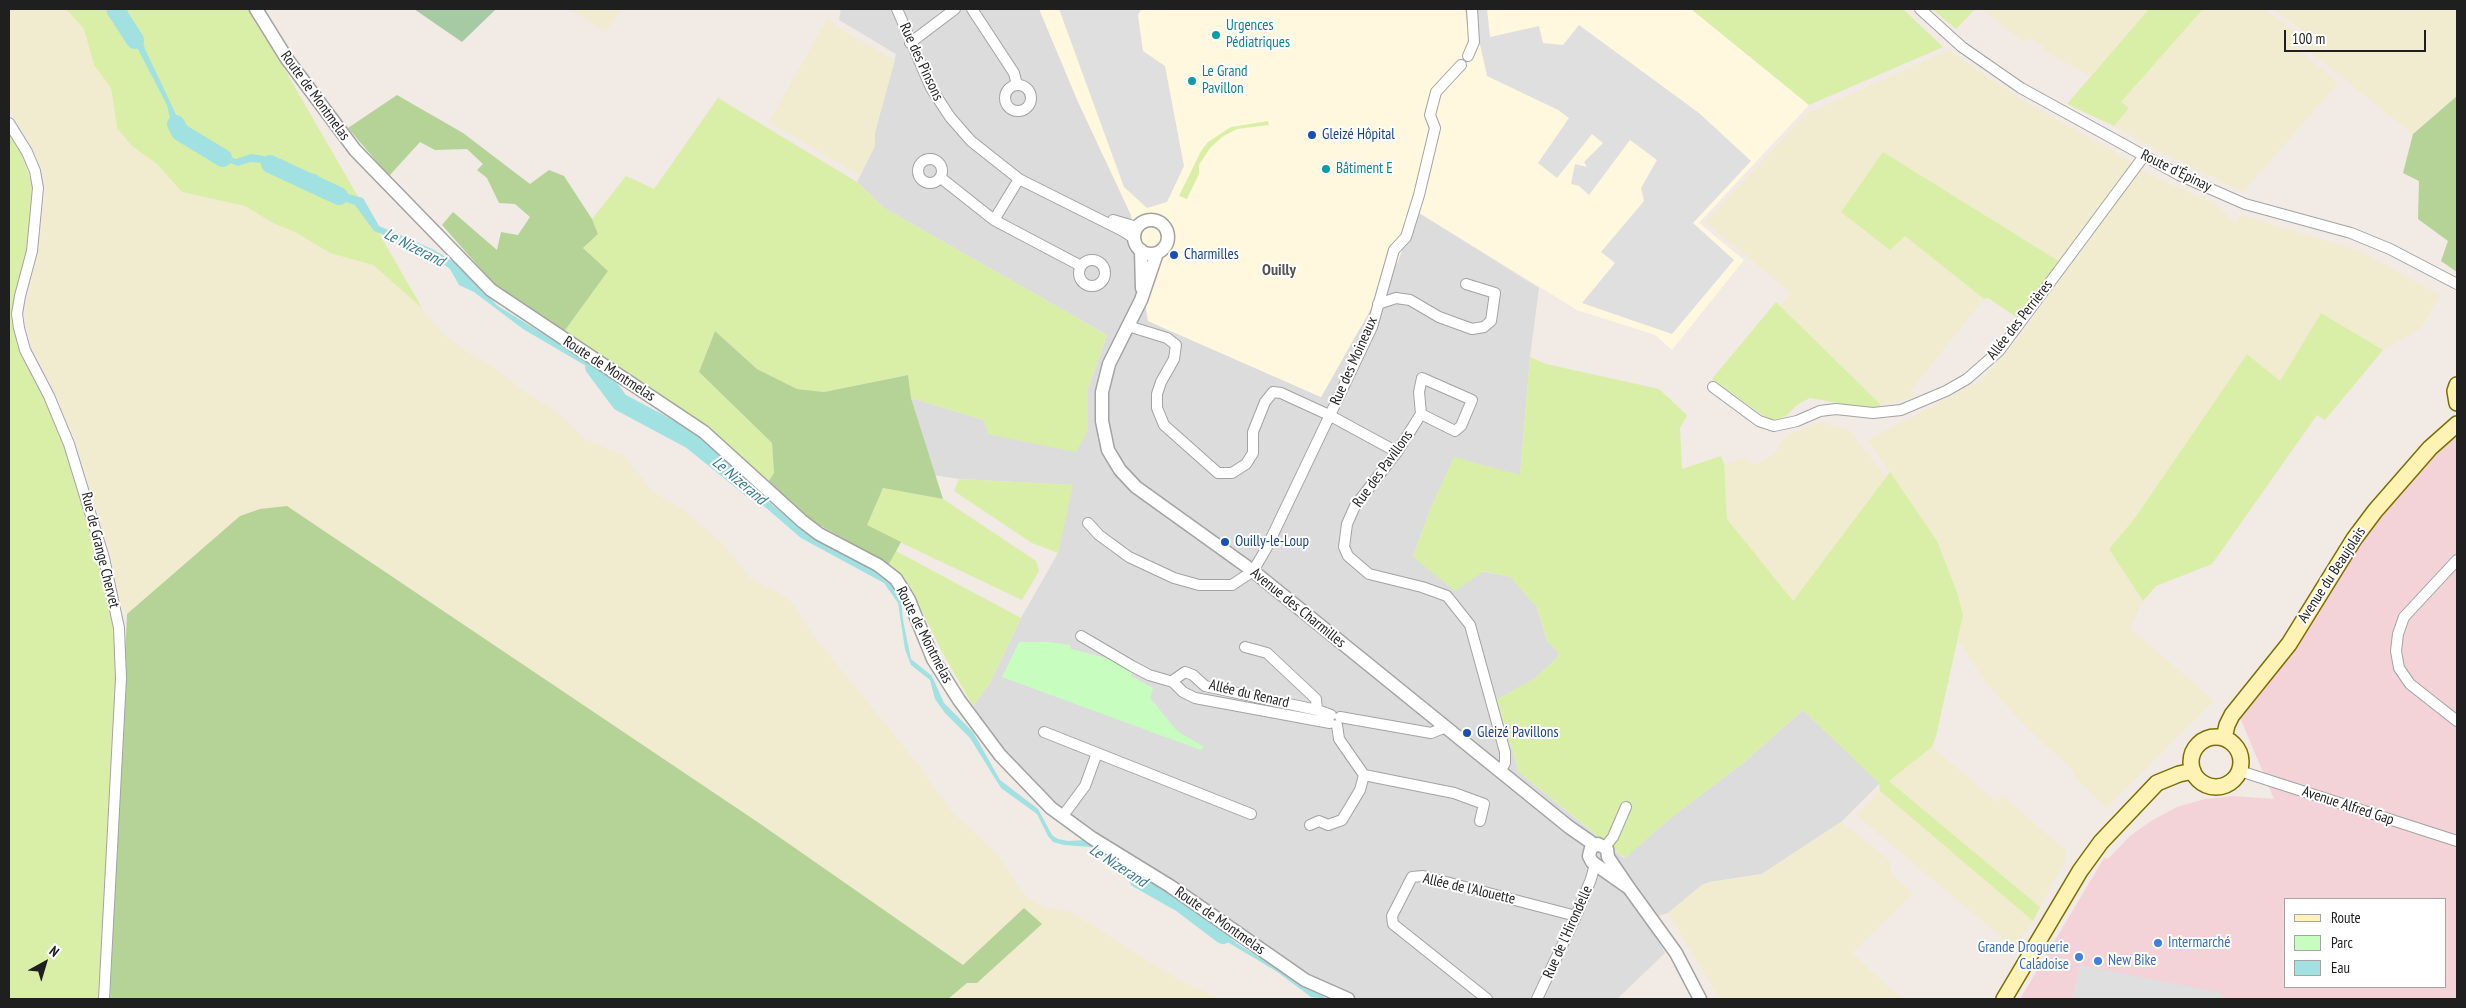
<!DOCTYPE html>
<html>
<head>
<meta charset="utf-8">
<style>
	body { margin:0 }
	#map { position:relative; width:2466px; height:1008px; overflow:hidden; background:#f1eae5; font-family:"PT Sans Narrow",sans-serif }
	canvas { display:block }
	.frame { position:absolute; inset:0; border:10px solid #1f1f1f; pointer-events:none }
	.legend { position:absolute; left:2284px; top:898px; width:162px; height:90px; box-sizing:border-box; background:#fff; border:1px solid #a5a5a5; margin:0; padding:6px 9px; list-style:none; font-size:15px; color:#1f1f1f }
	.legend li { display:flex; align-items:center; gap:10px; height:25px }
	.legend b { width:25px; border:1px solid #a5a5a5 }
	.north { position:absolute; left:20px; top:938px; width:50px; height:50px; -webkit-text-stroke:4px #fff; paint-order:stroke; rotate:39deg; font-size:14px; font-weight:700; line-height:20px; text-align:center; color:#1f1f1f }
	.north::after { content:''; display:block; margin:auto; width:18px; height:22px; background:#1f1f1f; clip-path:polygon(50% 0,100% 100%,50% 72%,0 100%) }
	.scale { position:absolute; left:2284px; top:30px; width:142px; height:22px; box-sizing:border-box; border:2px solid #1f1f1f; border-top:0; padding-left:6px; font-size:15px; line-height:18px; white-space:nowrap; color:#1f1f1f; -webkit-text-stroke:4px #fff; paint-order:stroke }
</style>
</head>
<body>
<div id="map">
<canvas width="2466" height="1008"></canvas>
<div class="frame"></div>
<ul class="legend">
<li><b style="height:6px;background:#fef3b5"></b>Route</li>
<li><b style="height:14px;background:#c7febf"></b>Parc</li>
<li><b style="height:14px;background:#a2e1e2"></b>Eau</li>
</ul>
<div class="north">N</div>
<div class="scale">100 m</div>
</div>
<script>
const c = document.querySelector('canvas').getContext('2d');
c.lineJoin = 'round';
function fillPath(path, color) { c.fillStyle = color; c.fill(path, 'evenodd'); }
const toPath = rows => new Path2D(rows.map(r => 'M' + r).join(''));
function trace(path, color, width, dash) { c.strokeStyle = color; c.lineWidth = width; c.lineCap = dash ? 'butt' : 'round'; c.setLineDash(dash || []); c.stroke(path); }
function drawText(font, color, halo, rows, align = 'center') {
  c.font = font + ' "PT Sans Narrow",sans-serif'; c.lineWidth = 4; c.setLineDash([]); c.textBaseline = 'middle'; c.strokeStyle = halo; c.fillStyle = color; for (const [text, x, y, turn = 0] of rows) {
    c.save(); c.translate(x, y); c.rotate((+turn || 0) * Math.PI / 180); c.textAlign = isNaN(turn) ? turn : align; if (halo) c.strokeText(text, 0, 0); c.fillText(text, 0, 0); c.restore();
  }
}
fillPath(toPath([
	[841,9,1041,9,1131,215,1148,321,1321,397,1398,261,1416,211,1539,288,1530,357,1520,476,1454,458,1430,510,1413,557,1511,577,1537,607,1547,641,1560,652,1556,659,1534,679,1497,700,1519,772,1624,858,1668,820,1743,763,1803,710,1880,783,1841,822,1762,874,1710,882,1702,885,1668,913,1645,920,1665,953,1617,999,1336,999,1308,985,1098,850,1047,798,991,735,973,706,990,683,1021,618,1058,553,1072,485,959,479,934,475,911,398,984,420,1088,430,1088,388,1107,335,884,208,857,182,875,146,875,132,896,54,839,20]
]), '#dddcdc');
fillPath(toPath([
	[2457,435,2457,999,2020,999,2104,858,2108,859,2130,836,2151,821,2177,807,2205,799,2233,796,2274,799,2239,715,2355,540,2399,491],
	[2285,899,2445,899,2445,987,2285,987]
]), '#f3d3d8');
fillPath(toPath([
	[1039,9,1691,9,1809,105,1699,223,1744,260,1672,350,1655,335,1577,310,1416,211,1398,261,1321,397,1148,321,1131,215,1078,102]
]), '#fff8df');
fillPath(toPath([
	[9,9,66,9,84,29,94,65,111,88,117,128,132,146,157,164,182,192,245,206,273,223,295,232,330,253,373,265,422,308,444,335,469,353,497,370,530,396,555,410,585,439,623,455,654,493,684,510,724,545,750,578,789,599,813,635,916,762,953,813,996,853,1026,897,1046,908,1069,911,1177,979,1220,999,948,999,967,983,977,983,1041,924,1024,908,963,965,759,823,287,506,240,516,127,614,120,604,111,556,76,442,55,393,32,347,26,327,25,314,27,297,39,252,45,187,42,169,33,149,9,109],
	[569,9,620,9,606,32],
	[1982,9,2149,9,2090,76,2042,50,2046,47,2029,38,2023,42],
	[2203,9,2265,9,2307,40,2309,36,2273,9,2401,9,2404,12,2409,9,2457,9,2457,96,2413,134,2303,46,2299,50,2338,83,2243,192,2162,153,2114,126,2129,108,2121,102],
	[828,17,836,27,895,60,875,132,875,146,860,175,769,122],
	[1949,50,2016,96,2133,163,2060,262,1883,153,1905,235,1984,299,1910,391,1915,397,1881,405,1780,306,1791,293,1706,222,1806,114],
	[2139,170,2217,205,2235,224,2241,215,2360,251,2440,295,2421,328,2383,350,2321,313,2280,381,2247,354,2135,518,2109,549,2143,601,2130,628,2214,701,2106,808,2076,778,2074,771,2024,725,1986,683,1958,640,1963,615,1957,592,1937,541,1868,440,1983,379,2023,332],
	[1819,422,1849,430,1886,477,1793,601,1727,519,1724,464,1742,458,1755,465,1776,453,1782,440,1790,434],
	[1932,747,1997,802,2003,796,2065,850,2065,861,2040,907,1888,781],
	[1880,791,2033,921,2013,947,1856,815],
	[1841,822,1889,860,1892,875,1913,893,1852,953,1901,999,1720,999,1668,913,1702,885,1710,882,1762,874]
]), '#f1eccf');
fillPath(toPath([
	[66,9,253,9,273,49,422,308,373,265,330,253,295,232,273,223,245,206,182,192,157,164,132,146,117,128,111,88,94,65,84,29],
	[1691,9,1903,9,1943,47,1809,105],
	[1932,9,1975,9,1956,29],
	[2149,9,2203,9,2121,102,2129,108,2114,126,2067,104],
	[718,98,857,182,884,208,1107,335,1088,388,1088,430,1076,452,988,434,984,420,911,398,907,375,824,392,797,389,757,369,715,331,699,372,772,443,774,473,768,482,563,333,608,271,583,248,598,234,592,219,626,176,654,189],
	[1268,121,1269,125,1237,129,1222,137,1210,148,1199,165,1199,174,1187,199,1179,196,1201,151,1208,142,1231,127],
	[9,133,22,155,33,188,27,250,15,295,12,314,65,446,83,502,111,610,117,651,99,999,9,999],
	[1883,152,2060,262,2018,318,1988,298,1984,299,1905,236,1890,250,1841,212],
	[1776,302,1881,405,1872,409,1810,398,1798,404,1786,416,1776,420,1768,419,1712,379],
	[2321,313,2383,350,2325,420,2317,415,2212,564,2156,586,2143,601,2109,549,2135,518,2247,354,2280,381],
	[1530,357,1546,364,1659,389,1687,415,1680,428,1682,469,1721,456,1724,464,1727,519,1793,601,1890,472,1937,541,1957,592,1963,615,1936,736,1932,747,1889,781,2040,907,2033,921,1880,791,1879,783,1803,710,1743,763,1668,820,1625,858,1519,772,1497,699,1534,679,1556,659,1559,653,1547,641,1537,607,1510,577,1484,571,1455,591,1413,557,1430,510,1454,457,1520,475],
	[959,479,1073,485,1058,553,1032,543,954,491],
	[883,488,943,499,1036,561,1039,571,1022,600,866,526],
	[896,551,1021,618,990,683,973,706,941,650,910,586,889,564]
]), '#d9efa7');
fillPath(toPath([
	[397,95,463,133,530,184,549,170,564,176,592,219,598,234,583,248,608,271,563,333,527,310,495,285,442,225,453,212,497,250,501,232,518,235,530,217,515,204,499,203,487,178,477,170,483,164,467,149,435,150,420,142,389,176,348,128],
	[2457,96,2457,272,2441,261,2448,241,2418,219,2419,181,2403,173,2413,134],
	[715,331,757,369,797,389,824,392,908,375,911,398,943,499,883,488,867,525,901,542,889,564,814,522,768,482,774,473,772,443,699,372],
	[287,506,759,823,963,965,1024,908,1042,924,977,983,967,983,948,999,110,999,127,614,240,516,260,509]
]), '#b5d396');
fillPath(toPath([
	[414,9,496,9,462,42]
]), '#a6cba4');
fillPath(toPath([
	[1019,642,1048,642,1070,645,1071,649,1110,659,1132,671,1131,676,1153,688,1150,698,1177,731,1204,747,1201,750,1002,677]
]), '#c7febf');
fillPath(toPath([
	[1059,9,1141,9,1138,15,1143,51,1165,66,1184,166,1167,202,1147,208,1124,187],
	[1465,9,1487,9,1490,37,1539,26,1543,43,1563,45,1579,25,1699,113,1751,161,1693,223,1734,260,1672,334,1582,303,1615,263,1601,252,1644,201,1641,188,1657,160,1630,140,1589,195,1579,186,1571,184,1575,164,1587,167,1584,162,1603,143,1592,134,1557,178,1538,163,1569,118,1558,110,1487,76,1477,31,1468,31],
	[2080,965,2221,993,2220,999,2072,999]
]), '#dfdfdf');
fillPath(toPath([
	[117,9,127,9,131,24,141,35,145,49,180,123,195,142,236,159,251,154,264,156,302,172,316,174,331,189,363,198,379,226,432,249,454,262,498,306,600,369,613,393,618,398,634,407,658,412,669,418,698,446,720,457,733,474,745,482,794,523,874,569,891,583,901,599,903,620,911,659,932,676,944,703,973,732,1000,780,1038,809,1052,835,1058,839,1068,841,1086,840,1129,866,1143,881,1164,889,1204,916,1238,944,1327,999,1311,997,1276,971,1224,940,1204,920,1184,906,1158,892,1140,886,1123,868,1090,847,1064,845,1053,842,1048,836,1037,814,1001,788,970,738,945,713,935,699,930,680,911,665,905,649,898,603,884,583,801,538,728,475,720,463,699,450,674,428,660,419,628,412,615,404,606,394,593,370,523,329,474,292,459,285,450,269,443,264,413,247,374,231,355,205,326,195,309,182,262,163,250,162,238,166,193,149,181,140,173,131,167,105]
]), '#a2e1e2');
trace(toPath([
	[115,9,135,40],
	[176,124,180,132,223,158],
	[270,164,339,196],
	[594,367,620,402,691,440,753,490],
	[1138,879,1182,904,1223,935]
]), '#a2e1e2', 18);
const minor = toPath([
	[897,9,931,88,950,117,971,141,1019,179,1121,230,1134,238],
	[972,9,1014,73,1017,85],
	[1920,9,1962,47,2021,88,2181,176,2245,204,2351,233,2390,249,2457,284],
	[910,43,955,9],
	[1468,56,1474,42,1472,9],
	'1005 98a13 13 0 1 1 26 0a13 13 0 1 1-26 0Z',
	[9,123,27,152,35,171,38,188,32,251,20,296,17,314,19,328,25,350,49,396,69,444,104,558,119,628,121,678,104,999],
	'918 171a12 12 0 1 1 24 0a12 12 0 1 1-24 0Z',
	[941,178,994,220,1019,179],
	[994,220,1081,266],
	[1113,220,1137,227],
	'1079 273a13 13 0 1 1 26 0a13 13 0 1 1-26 0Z',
	[1378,304,1396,298,1410,300,1439,317,1472,329,1484,327,1491,321,1495,293,1466,284],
	[1128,326,1167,338,1176,345,1174,359,1161,382,1157,394,1157,408,1164,425,1218,473,1232,473,1246,464,1253,453,1253,432,1265,402,1273,392,1281,393,1329,415,1397,452],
	[1713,387,1759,421,1774,426,1797,421,1820,411,1836,409,1873,413,1901,410,1946,391,1967,379,1999,351,2144,156],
	[1421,414,1455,431,1461,426,1472,400,1422,378,1419,392,1421,414,1397,452,1355,506,1347,524,1344,547,1348,556,1369,574,1422,587,1447,596,1470,625,1505,752,1505,763,1501,770],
	[1088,523,1099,535,1129,557,1174,578,1199,585,1232,585,1253,571,1266,549,1372,327,1394,250,1406,237,1419,195,1435,128,1430,115,1436,92,1461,65],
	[2457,560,2404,617,2398,634,2396,651,2399,668,2410,684,2457,721],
	[1081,636,1132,666,1149,675,1173,682],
	[1245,647,1267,653,1316,699,1317,710],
	[1340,717,1431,733,1446,727],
	[1330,723,1195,698,1183,692,1173,682,1175,679,1185,672,1193,675,1205,686,1317,710,1331,715],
	[1044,732,1251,814],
	[2240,771,2457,841],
	[1364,775,1454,793,1484,804,1480,821],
	[1062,817,1085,786,1097,753],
	[1310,825,1319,821,1328,825,1342,820,1360,790,1364,775,1339,739,1337,725],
	[1605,847,1613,837,1626,807],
	[1487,999,1393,924,1392,916,1412,877,1423,876,1576,916],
	[1537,999,1576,916,1591,879,1595,864]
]);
const tertiary = toPath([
	[256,9,287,59,355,150,491,290,704,432,802,521,819,534,878,565,896,579,909,600,933,659,959,700,1000,755,1051,808,1092,838,1170,886,1305,980,1348,999],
	'1134 237a17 17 0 1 1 34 0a17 17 0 1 1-34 0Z',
	[1141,250,1142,288],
	[1157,253,1141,300,1109,364,1102,392,1102,421,1108,450,1120,470,1136,487,1253,571,1569,827,1595,845],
	[1629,888,1592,862,1589,856,1591,848,1598,844,1607,849,1608,857,1629,888,1676,953,1700,999]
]);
const secondary = toPath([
	[2457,385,2455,391,2457,403],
	'2191 762a25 25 0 1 1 50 0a25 25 0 1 1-50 0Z',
	[2224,738,2227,725,2232,715,2289,644,2354,539,2375,511,2430,448,2457,424],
	[2004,999,2080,871,2101,842,2157,783,2179,774,2193,771]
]);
trace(minor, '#a3a3a3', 12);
trace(tertiary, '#a3a3a3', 15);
trace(secondary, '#7c6f00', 18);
trace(minor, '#fff', 10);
trace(tertiary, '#fff', 12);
trace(secondary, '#fef3b5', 15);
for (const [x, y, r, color] of [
	[1216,35,5,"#0f9aa8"],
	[1192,81,5,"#0f9aa8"],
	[1312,135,5,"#1a4fb4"],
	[1326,169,5,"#0f9aa8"],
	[1174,255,5,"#1a4fb4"],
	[1225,542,5,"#1a4fb4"],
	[1467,733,5,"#1a4fb4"],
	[2158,943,5,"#3f7fe0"],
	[2079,957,5,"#3f7fe0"],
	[2098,961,5,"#3f7fe0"]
]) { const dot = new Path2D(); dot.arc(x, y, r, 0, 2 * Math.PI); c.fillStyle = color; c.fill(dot); trace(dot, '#fff', 2); }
drawText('15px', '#0d838f', '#fff', [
	["Urgences",1226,26],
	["Pédiatriques",1226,43],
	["Le Grand",1202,72],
	["Pavillon",1202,89],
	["Bâtiment E",1336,169]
], 'left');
drawText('15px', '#1f1f1f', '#fff', [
	["Rue des Pinsons",921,62,65],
	["Route de Montmelas",315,96,54],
	["Route d'Épinay",2176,171,26],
	["Allée des Perrières",2020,320,-52],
	["Rue des Moineaux",1354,361,-66],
	["Route de Montmelas",609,369,33],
	["Rue des Pavillons",1383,469,-54],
	["Rue de Grange Chervet",100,550,76],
	["Avenue du Beaujolais",2332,575,-57],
	["Avenue des Charmilles",1298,608,39],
	["Route de Montmelas",924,635,63],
	["Allée du Renard",1249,694,13],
	["Avenue Alfred Gap",2348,806,18],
	["Allée de l'Alouette",1469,889,13],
	["Route de Montmelas",1220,921,35],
	["Rue de l'Hirondelle",1568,932,-66]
]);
drawText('15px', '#164399', '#fff', [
	["Gleizé Hôpital",1322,135],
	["Charmilles",1184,255],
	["Ouilly-le-Loup",1235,542],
	["Gleizé Pavillons",1477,733]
], 'left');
drawText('15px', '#366cbe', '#fff', [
	["Intermarché",2168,943],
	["Grande Droguerie",2069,948,"right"],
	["Caladoise",2069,965,"right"],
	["New Bike",2108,961]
], 'left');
drawText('italic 16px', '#397b96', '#fff', [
	["Le Nizerand",414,248,27],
	["Le Nizerand",739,481,40],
	["Le Nizerand",1118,866,33]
]);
drawText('bold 16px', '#525252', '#fff', [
	["Ouilly",1279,270]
]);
</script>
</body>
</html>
